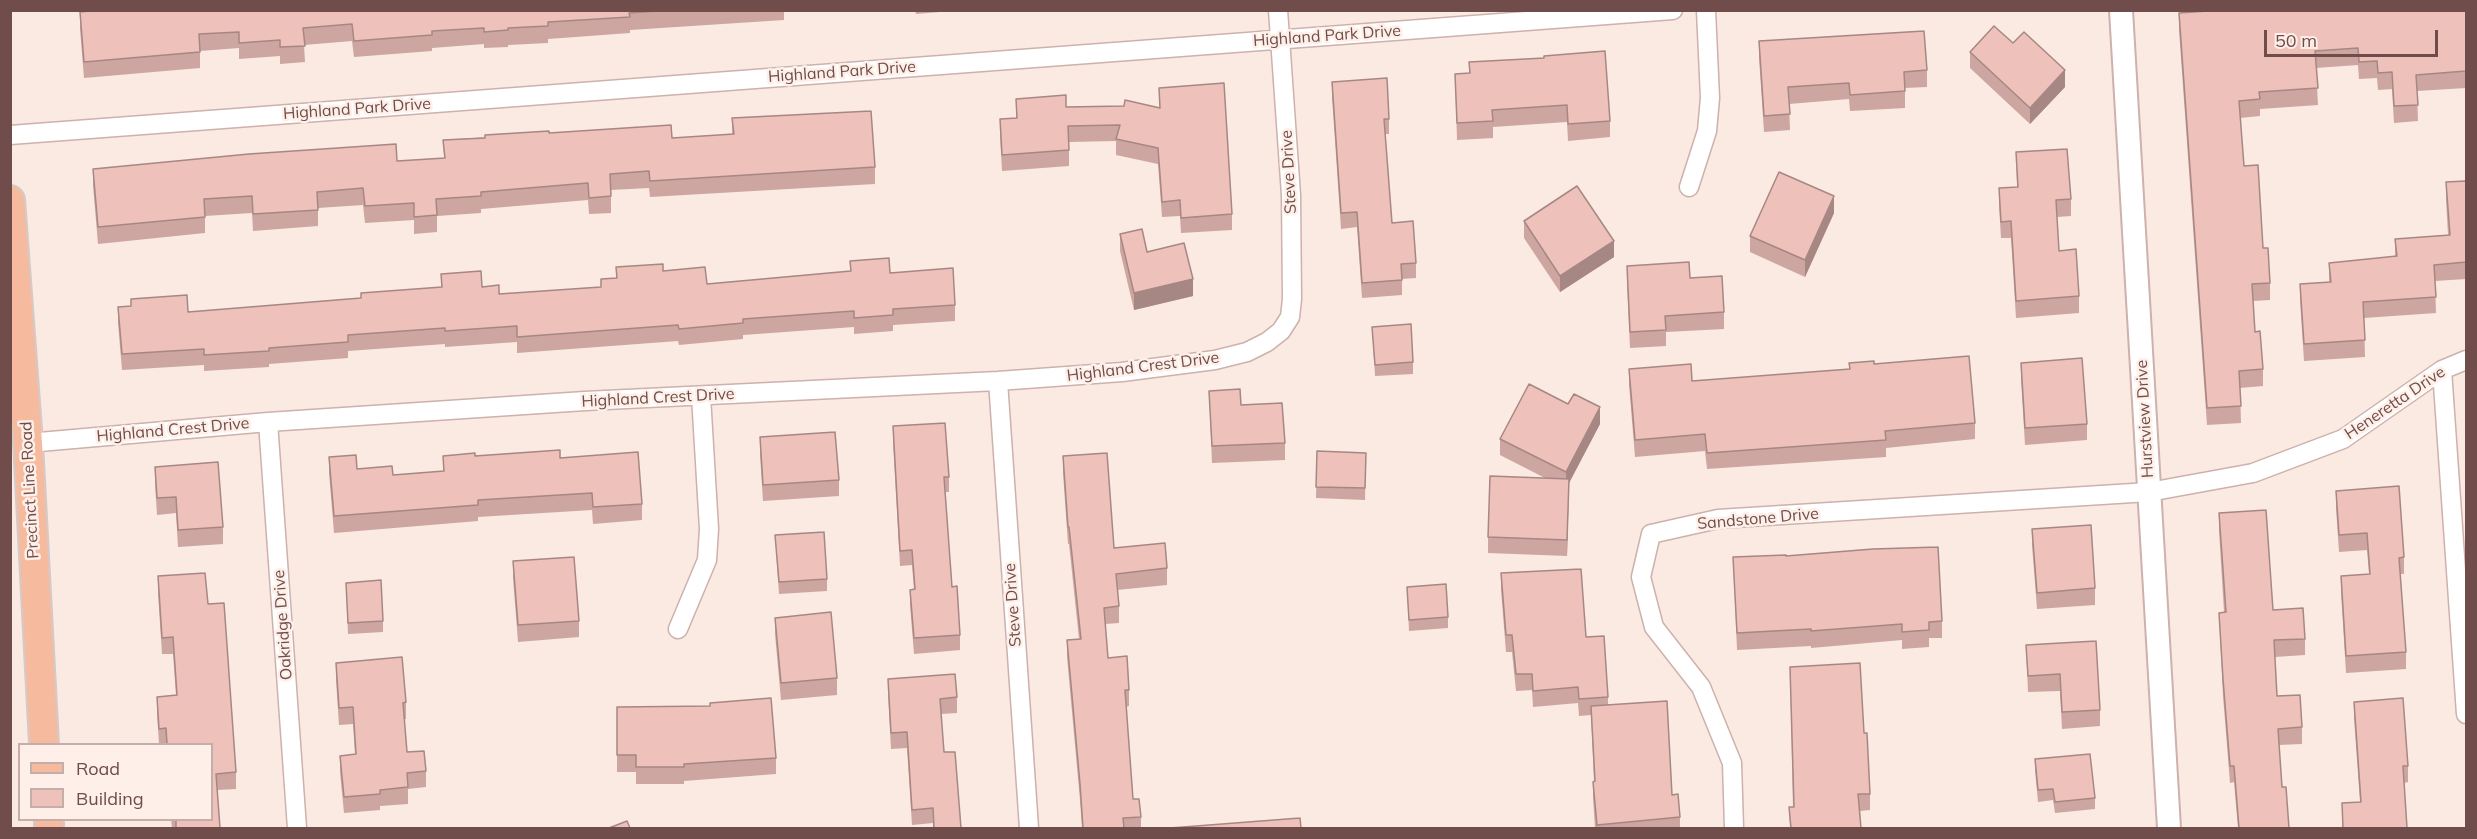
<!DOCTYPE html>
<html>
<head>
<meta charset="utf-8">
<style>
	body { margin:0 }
	#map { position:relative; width:2477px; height:839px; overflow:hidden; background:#faeae2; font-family:Mulish,sans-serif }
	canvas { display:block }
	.frame { position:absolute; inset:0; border:12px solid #704d4a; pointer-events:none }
	.legend { position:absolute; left:18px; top:743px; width:195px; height:78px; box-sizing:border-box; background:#feefe8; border:2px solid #c5aea9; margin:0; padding:8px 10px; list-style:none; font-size:18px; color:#704d4a }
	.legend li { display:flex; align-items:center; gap:12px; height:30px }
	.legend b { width:30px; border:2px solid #c5aea9 }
	.scale { position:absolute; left:2264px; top:30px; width:174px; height:27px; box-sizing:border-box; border:3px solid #704d4a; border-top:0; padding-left:8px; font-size:18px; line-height:21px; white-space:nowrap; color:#704d4a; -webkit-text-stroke:4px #feefe8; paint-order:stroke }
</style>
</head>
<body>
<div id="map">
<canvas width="2477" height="839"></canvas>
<div class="frame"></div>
<ul class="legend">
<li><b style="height:8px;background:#f6bb9e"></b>Road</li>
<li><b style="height:16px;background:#eec1bb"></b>Building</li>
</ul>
<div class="scale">50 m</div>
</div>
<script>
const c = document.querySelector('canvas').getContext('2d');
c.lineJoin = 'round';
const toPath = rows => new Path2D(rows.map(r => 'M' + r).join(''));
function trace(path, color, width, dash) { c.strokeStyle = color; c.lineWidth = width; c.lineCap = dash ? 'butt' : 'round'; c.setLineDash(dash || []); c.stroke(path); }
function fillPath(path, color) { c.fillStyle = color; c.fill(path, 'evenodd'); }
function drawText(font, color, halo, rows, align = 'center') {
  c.font = font + ' Mulish,sans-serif'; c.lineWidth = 5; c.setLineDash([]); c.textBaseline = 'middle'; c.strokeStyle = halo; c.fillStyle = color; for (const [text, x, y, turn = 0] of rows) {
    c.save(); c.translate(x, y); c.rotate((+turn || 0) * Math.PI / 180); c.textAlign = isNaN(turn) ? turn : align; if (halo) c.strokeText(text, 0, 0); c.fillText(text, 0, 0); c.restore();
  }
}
const minor = toPath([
	[10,135,1673,10],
	[1689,187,1707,131,1710,98,1706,10],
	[2442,370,2466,714],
	[998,381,1029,828],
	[268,422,297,828],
	[28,443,268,422,585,401,998,381,1122,372,1215,360,1247,352,1267,342,1281,331,1290,317,1292,299,1291,195,1278,10],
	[678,629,707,560,709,529,701,396],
	[1734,828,1732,763,1701,687,1654,627,1641,577,1651,534,1718,519,2149,492,2253,473,2343,439,2442,370,2466,360]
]);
const tertiary = toPath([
	[2121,10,2169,828]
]);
const primary = toPath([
	[10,200,28,443,44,744],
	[49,820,49,828]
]);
trace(minor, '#cdb1ac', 21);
trace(tertiary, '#cdb1ac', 26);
trace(primary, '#d4cac9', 32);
trace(minor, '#fff', 18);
trace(tertiary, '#fff', 22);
trace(primary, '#f6bb9e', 28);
fillPath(toPath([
	[100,10,784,10,784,20,630,30,630,33,548,39,548,43,508,45,508,47,484,48,484,44,432,48,432,51,354,57,352,41,304,45,305,62,280,64,280,56,239,59,239,48,200,51,200,68,84,78,80,29,80,12],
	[915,10,964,10,916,14],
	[2466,10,2466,88,2417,91,2418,121,2394,123,2392,89,2378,90,2377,78,2359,79,2358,65,2316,68,2318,105,2260,109,2260,116,2240,118,2244,166,2263,248,2270,283,2270,300,2253,301,2255,332,2263,369,2263,386,2240,388,2241,423,2207,425,2179,30,2179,13],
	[1759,41,1927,70,1927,87,1905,88,1905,108,1850,111,1849,99,1789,104,1790,130,1764,132,1759,58],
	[2013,43,2065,87,2030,124,1970,68,1970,52],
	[1469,62,1610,121,1610,137,1568,141,1567,122,1493,127,1493,138,1457,140,1455,74,1469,73],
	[1332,82,1389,119,1389,134,1385,134,1392,223,1416,263,1416,278,1402,279,1402,295,1362,298,1357,227,1341,229,1332,97],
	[1159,88,1232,214,1232,230,1181,233,1180,216,1162,217,1158,164,1116,155,1116,141,1069,142,1069,166,1002,171,1000,135,1000,119,1016,118,1016,99,1066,107,1159,107],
	[732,118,875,167,875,184,650,197,649,188,611,190,611,213,589,214,588,200,481,209,481,213,437,216,437,232,414,234,414,220,365,223,363,205,318,208,318,226,253,231,252,213,205,216,205,233,98,244,93,186,93,169,397,161,444,158,443,140,549,133,672,138,732,134],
	[2016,152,2071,199,2071,216,2057,217,2059,251,2079,296,2079,313,2016,318,2011,238,2001,238,1999,205,1999,188,2017,187],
	[2466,181,2466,279,2435,281,2436,313,2364,318,2365,357,2304,361,2300,300,2300,284,2329,282,2329,263,2395,256,2395,239,2448,235,2446,199,2446,182],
	[1834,213,1805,277,1750,252,1750,236],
	[1524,221,1614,257,1560,292,1524,238],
	[1120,234,1147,252,1193,296,1134,310,1120,251],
	[850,261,890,273,955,305,955,321,893,325,893,331,854,334,854,327,743,335,743,339,679,345,678,341,517,353,517,342,445,347,445,344,348,351,348,358,269,364,269,367,204,371,204,365,122,370,118,323,118,307,131,306,131,299,188,312,361,299,441,287,441,274,482,287,499,294,601,287,601,279,616,278,616,267,663,271,707,284,850,271],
	[1627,266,1690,278,1724,312,1724,329,1666,332,1666,346,1630,348,1627,282],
	[1372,327,1413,362,1413,374,1375,376],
	[1849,363,1874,364,1975,423,1975,439,1886,448,1886,457,1707,469,1705,451,1635,457,1629,385,1629,369,1692,381,1849,369],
	[2021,363,2087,424,2087,440,2025,445,2021,379],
	[1209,391,1241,405,1285,443,1285,460,1212,463],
	[1600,424,1569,483,1567,556,1488,553,1488,537,1545,478,1500,455,1500,439],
	[893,426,949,477,949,492,945,492,952,587,960,635,960,650,914,654,910,605,910,590,914,590,912,565,900,566,893,442],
	[760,437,839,480,839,496,763,501,760,454],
	[1317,451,1366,453,1365,500,1316,498],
	[443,456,560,458,642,504,642,520,593,524,592,510,478,517,478,521,334,533,329,473,329,457,357,469,393,475,443,471],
	[1063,456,1114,548,1167,568,1167,585,1117,590,1119,606,1119,623,1105,624,1108,658,1129,690,1129,706,1126,707,1133,799,1141,817,1141,828,1082,828,1080,800,1067,657,1067,640,1079,639,1069,544,1068,544,1063,473],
	[155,467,223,527,223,544,178,547,176,513,157,515,155,483],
	[2336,491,2404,557,2404,574,2400,574,2406,652,2406,669,2346,673,2341,592,2341,576,2369,574,2367,550,2339,552,2336,508],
	[2219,513,2273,610,2305,639,2305,655,2275,657,2277,696,2302,727,2302,744,2279,745,2282,787,2289,828,2238,828,2234,782,2230,783,2223,696,2219,613,2224,612,2219,530],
	[2032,529,2095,588,2095,605,2037,609,2032,545],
	[775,535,827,579,827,591,779,594],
	[1786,556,1942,621,1942,638,1929,638,1929,647,1902,649,1902,640,1811,648,1811,646,1737,650,1733,557],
	[513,561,579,621,579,637,518,642,513,578],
	[1501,573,1586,637,1608,697,1608,705,1672,795,1680,817,1680,828,1595,828,1593,798,1593,782,1594,781,1591,715,1579,716,1578,703,1533,707,1532,690,1516,691,1512,652,1506,652,1501,590],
	[158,576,208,604,236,772,236,789,217,790,220,828,175,828,175,827,172,828,171,819,212,819,212,744,159,744,157,713,157,697,176,695,173,654,162,654,158,593],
	[346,583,383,621,383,632,348,634],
	[1407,587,1448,617,1448,628,1409,631],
	[775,618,837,678,837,695,781,700,775,634],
	[2026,645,2100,710,2100,726,2062,729,2060,691,2028,692],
	[336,663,406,702,406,719,404,719,407,752,426,771,426,787,408,789,408,804,380,806,380,810,344,813,340,772,340,756,355,754,353,724,339,725,336,680],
	[1790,667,1864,733,1870,794,1870,810,1860,811,1861,828,1790,828,1789,807,1793,807],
	[888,679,957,697,957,713,941,714,944,752,961,828,933,828,933,823,912,825,907,748,891,749,888,694],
	[2354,702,2408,766,2408,782,2404,783,2407,828,2342,828,2342,803,2360,802,2354,718],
	[617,707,776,758,776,774,684,781,684,784,636,784,636,772,617,772],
	[2035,759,2095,798,2095,809,2055,813,2053,800,2038,802,2035,770]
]), '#cda6a1');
fillPath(toPath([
	[2065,70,2065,87,2030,124,2030,108],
	[1834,196,1834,213,1805,277,1805,260],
	[1614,241,1614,257,1560,292,1560,276],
	[1193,279,1193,296,1134,310,1134,293],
	[1600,407,1600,424,1569,483,1567,556,1566,472]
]), '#a78783');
const building = toPath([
	[100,10,671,10,629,13,630,17,548,22,548,26,508,28,508,30,484,32,484,28,432,31,432,35,354,41,352,24,303,28,305,46,280,47,280,40,239,43,239,32,199,34,200,52,84,62,80,12,100,10],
	[2222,10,2466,10,2466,71,2416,75,2418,105,2394,106,2392,72,2378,73,2377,61,2359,62,2358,48,2315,51,2318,88,2259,92,2260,99,2239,101,2244,166,2258,165,2263,248,2268,248,2270,283,2252,284,2255,332,2260,331,2263,369,2239,371,2241,406,2207,408,2179,13,2222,10],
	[1994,26,2013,43,2024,32,2065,70,2030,108,1970,52,1994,26],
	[1924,31,1927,70,1904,72,1905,91,1850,95,1849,83,1788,87,1790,114,1764,116,1759,41,1924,31],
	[1605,51,1610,121,1568,124,1567,105,1492,110,1493,121,1457,123,1455,74,1470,73,1469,62,1544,58,1544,56,1605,51],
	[1387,78,1389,119,1384,119,1392,223,1413,221,1416,263,1401,264,1402,280,1362,283,1357,212,1341,213,1332,82,1387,78],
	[1224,83,1232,214,1181,218,1180,200,1162,202,1158,148,1116,139,1120,125,1068,126,1069,150,1002,155,1000,119,1017,118,1016,99,1066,95,1066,107,1124,106,1125,100,1160,108,1159,88,1224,83],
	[871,111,875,167,650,181,649,171,610,174,611,196,589,198,588,183,481,192,481,196,436,199,437,215,414,217,414,203,365,206,363,188,317,192,318,210,253,214,252,196,204,199,205,217,98,227,93,169,249,154,396,144,397,161,445,158,443,140,485,138,485,135,549,131,549,133,671,125,672,138,734,134,732,118,871,111],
	[2067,149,2071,199,2056,200,2059,251,2076,249,2079,296,2016,301,2011,221,2001,222,1999,188,2018,187,2016,152,2067,149],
	[1779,172,1834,196,1805,260,1750,236,1779,172],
	[2466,181,2466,262,2434,265,2436,297,2363,302,2365,340,2304,344,2300,284,2331,282,2329,263,2397,256,2395,239,2450,235,2446,182,2466,181],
	[1577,186,1614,241,1560,276,1524,221,1577,186],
	[1142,229,1147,252,1184,243,1193,279,1134,293,1120,234,1142,229],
	[889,258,890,273,953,268,955,305,893,309,893,315,854,318,854,311,743,319,743,323,679,329,678,325,517,337,517,326,445,331,445,328,348,335,348,342,269,348,269,351,204,355,204,349,122,354,118,307,131,306,131,299,187,295,188,312,361,298,361,293,442,287,441,274,481,271,482,287,499,285,499,294,601,287,601,279,617,278,616,267,663,264,663,271,705,267,707,284,851,271,850,261,889,258],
	[1689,262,1690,278,1722,276,1724,312,1665,316,1666,330,1630,332,1627,266,1689,262],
	[1411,324,1413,362,1375,365,1372,327,1411,324],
	[1969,356,1975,423,1885,431,1886,440,1707,453,1705,434,1635,440,1629,369,1691,364,1692,381,1850,369,1849,363,1874,361,1874,364,1969,356],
	[2082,358,2087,424,2025,428,2021,363,2082,358],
	[1529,384,1568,404,1574,394,1600,407,1566,472,1500,439,1529,384],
	[1240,389,1241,405,1282,403,1285,443,1212,446,1209,391,1240,389],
	[945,423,949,477,944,477,952,587,957,586,960,635,914,638,910,590,915,589,912,550,900,551,893,426,945,423],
	[835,432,839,480,763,485,760,437,835,432],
	[560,450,560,458,638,452,642,504,593,507,592,493,478,500,478,505,334,516,329,457,356,455,357,469,392,466,393,475,444,471,443,456,475,453,475,456,560,450],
	[1317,451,1366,453,1365,488,1316,487,1317,451],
	[1107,453,1114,548,1165,543,1167,568,1116,574,1119,606,1104,608,1108,658,1127,656,1129,690,1125,690,1133,799,1139,799,1141,817,1123,818,1124,828,1083,828,1080,784,1067,640,1081,639,1069,527,1068,527,1063,456,1107,453],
	[218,462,223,527,178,530,176,497,157,498,155,467,218,462],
	[1490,476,1569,479,1567,540,1488,537,1490,476],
	[2399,486,2404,557,2399,558,2406,652,2346,656,2341,576,2370,574,2367,533,2339,535,2336,491,2399,486],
	[2266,510,2273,610,2303,608,2305,639,2274,640,2277,696,2300,695,2302,727,2278,729,2282,787,2286,787,2289,828,2239,828,2234,766,2230,766,2223,679,2219,613,2226,612,2219,513,2266,510],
	[2091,525,2095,588,2037,593,2032,529,2091,525],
	[824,532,827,579,779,582,775,535,824,532],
	[1938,547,1942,621,1929,622,1929,630,1902,632,1902,624,1811,631,1811,629,1737,633,1733,557,1786,555,1786,556,1873,549,1938,547],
	[574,557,579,621,518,625,513,561,574,557],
	[1581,569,1586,637,1604,636,1608,697,1579,699,1578,687,1533,691,1532,674,1516,674,1512,635,1506,635,1501,573,1581,569],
	[205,573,208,604,224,603,236,772,216,774,220,828,176,828,176,819,212,819,212,744,167,744,166,728,159,729,157,697,177,695,173,637,162,638,158,576,205,573],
	[381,580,383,621,348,623,346,583,381,580],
	[1446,584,1448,617,1409,620,1407,587,1446,584],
	[831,612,837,678,781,683,775,618,831,612],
	[2096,641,2100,710,2062,712,2060,674,2028,676,2026,645,2096,641],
	[402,657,406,702,403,703,407,752,424,751,426,771,407,773,408,787,380,790,380,794,344,797,340,756,356,754,353,707,339,708,336,663,402,657],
	[1860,663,1864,733,1867,733,1870,794,1858,794,1861,828,1791,828,1789,807,1794,807,1790,667,1860,663],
	[955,674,957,697,940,699,944,752,955,752,961,828,934,828,933,808,912,810,907,732,891,733,888,679,955,674],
	[771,698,776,758,684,764,684,767,636,767,636,755,617,755,617,707,710,706,710,703,771,698],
	[2403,698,2408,766,2403,766,2407,828,2343,828,2342,803,2361,802,2354,702,2403,698],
	[1667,701,1672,795,1678,794,1680,817,1597,825,1593,782,1595,781,1591,706,1667,701],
	[2090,754,2095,798,2055,802,2053,789,2038,790,2035,759,2090,754],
	[1300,818,1301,828,1170,828,1300,818],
	[627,821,630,828,609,828,627,821]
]);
fillPath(building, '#eec1bb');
trace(building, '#a78783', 1.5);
drawText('16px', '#704d4a', '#feefe8', [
	["Highland Park Drive",1327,36,-4],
	["Highland Park Drive",842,72,-4],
	["Highland Park Drive",357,109,-4],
	["Steve Drive",1289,172,-93],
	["Highland Crest Drive",1143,367,-7],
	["Highland Crest Drive",658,398,-3],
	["Heneretta Drive",2395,403,-34],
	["Hurstview Drive",2145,419,-93],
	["Highland Crest Drive",173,430,-5],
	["Precinct Line Road",30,490,-93],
	["Sandstone Drive",1758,519,-5],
	["Steve Drive",1013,605,-94],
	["Oakridge Drive",283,625,-94]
]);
</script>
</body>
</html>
